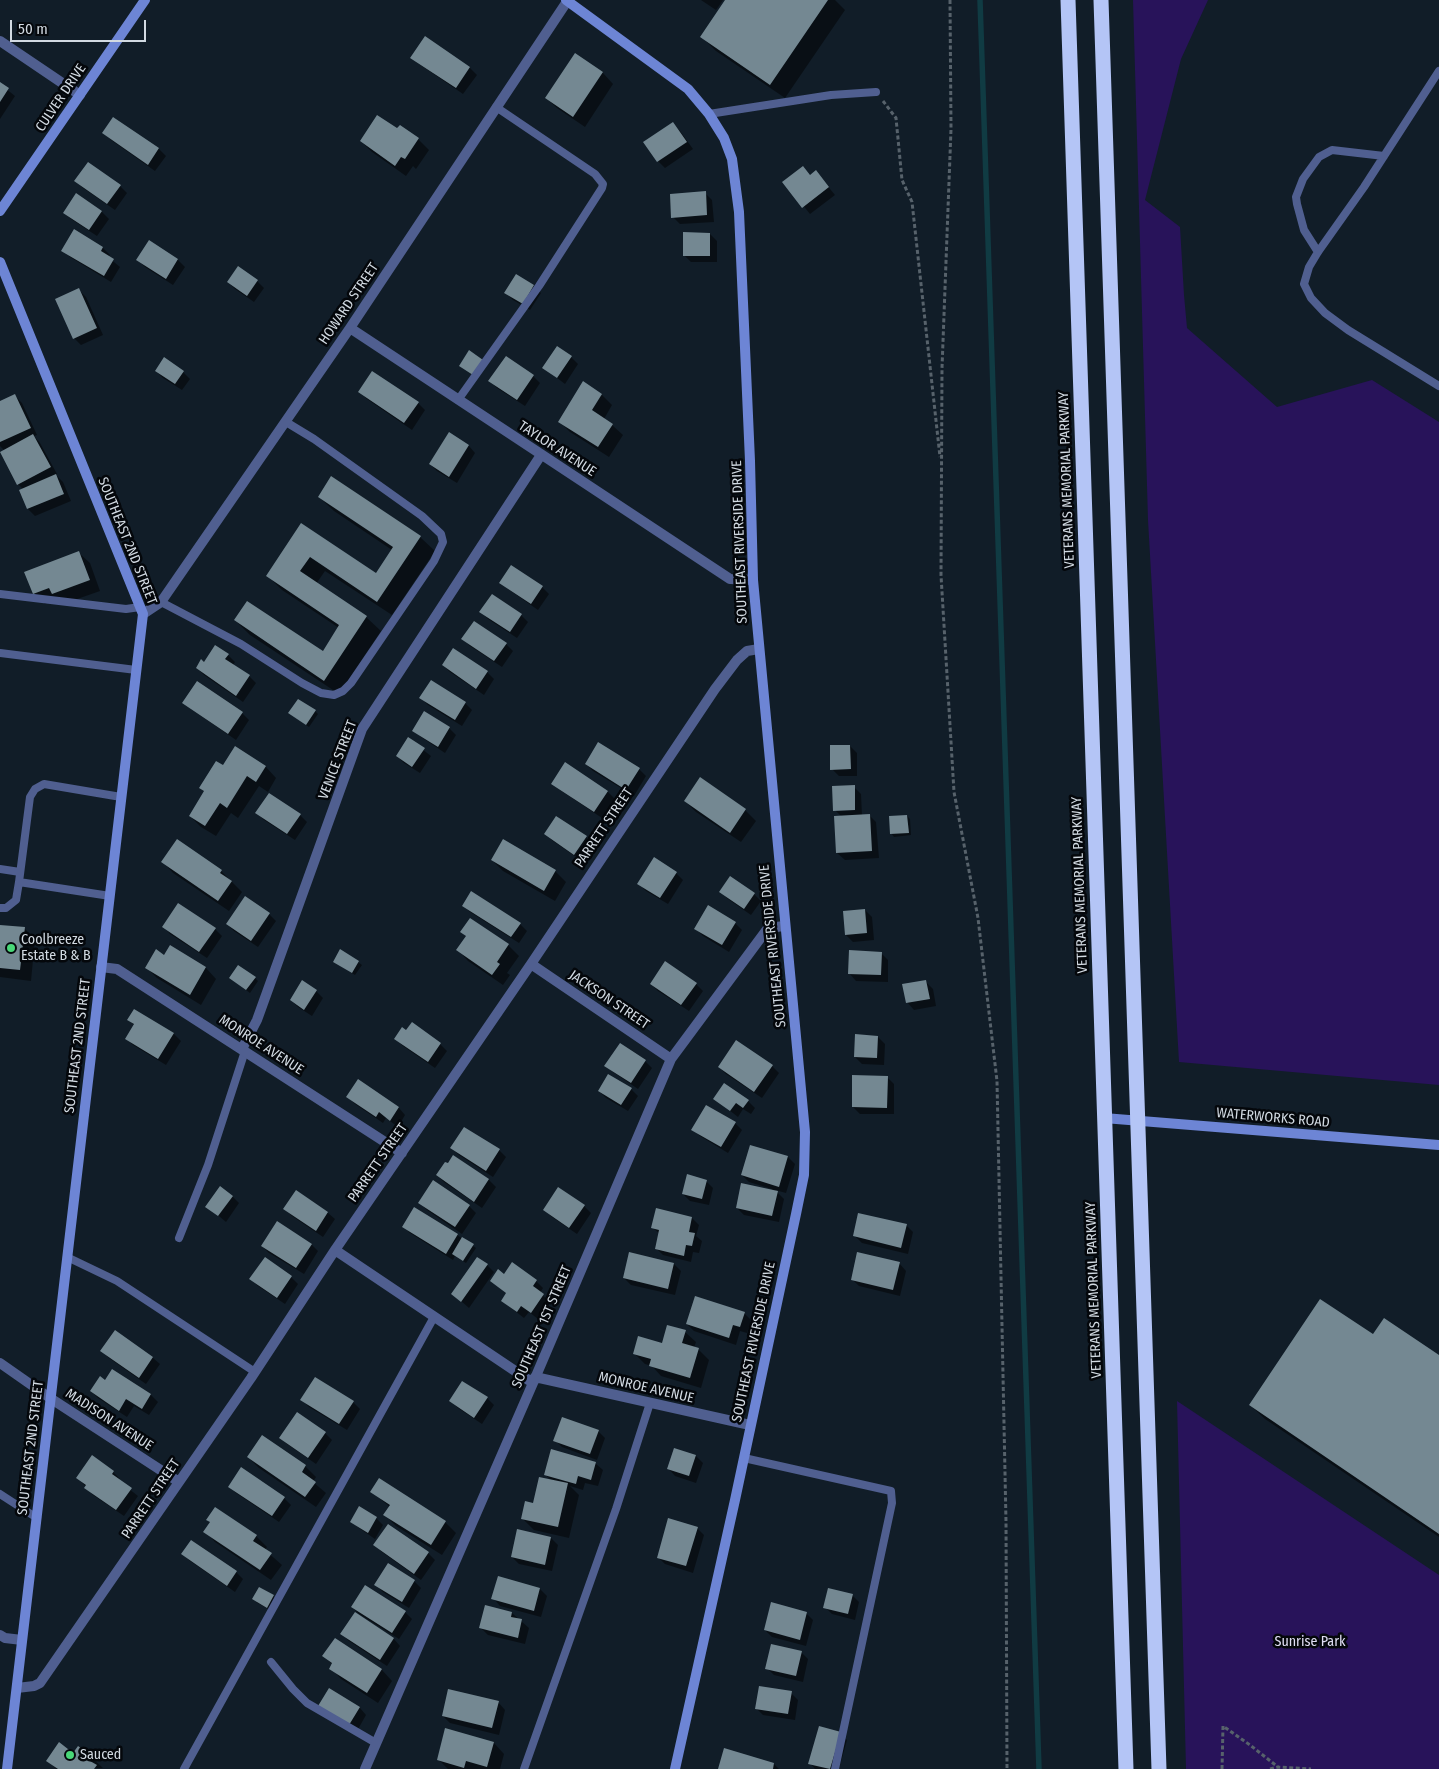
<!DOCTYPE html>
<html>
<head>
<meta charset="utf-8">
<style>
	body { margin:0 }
	#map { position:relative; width:1439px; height:1769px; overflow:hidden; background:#111d28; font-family:"Fira Sans Condensed",sans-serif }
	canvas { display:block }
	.scale { position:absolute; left:10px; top:20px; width:136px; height:22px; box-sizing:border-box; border:2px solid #d2dae2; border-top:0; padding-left:6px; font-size:15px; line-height:18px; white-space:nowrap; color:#d2dae2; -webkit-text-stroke:4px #04070b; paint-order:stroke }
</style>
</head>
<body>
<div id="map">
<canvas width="1439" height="1769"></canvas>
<div class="scale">50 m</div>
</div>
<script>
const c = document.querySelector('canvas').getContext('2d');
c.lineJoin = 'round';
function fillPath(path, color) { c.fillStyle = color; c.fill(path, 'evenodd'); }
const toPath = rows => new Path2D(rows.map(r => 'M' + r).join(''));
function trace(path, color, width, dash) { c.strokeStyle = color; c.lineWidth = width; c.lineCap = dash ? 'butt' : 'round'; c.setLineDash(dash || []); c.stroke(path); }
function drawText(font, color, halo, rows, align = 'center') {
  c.font = font + ' "Fira Sans Condensed",sans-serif'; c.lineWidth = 5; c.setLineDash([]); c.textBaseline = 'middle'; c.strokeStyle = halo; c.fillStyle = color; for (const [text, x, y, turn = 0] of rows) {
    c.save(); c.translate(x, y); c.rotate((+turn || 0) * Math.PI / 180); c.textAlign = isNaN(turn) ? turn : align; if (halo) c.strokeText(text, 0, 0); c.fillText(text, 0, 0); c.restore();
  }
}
fillPath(toPath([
	[1133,0,1208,0,1181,59,1145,200,1180,227,1184,295,1187,328,1277,407,1372,380,1439,422,1439,1085,1179,1062,1148,520],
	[1177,1401,1439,1575,1439,1769,1186,1769]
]), '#28135a');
fillPath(toPath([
	[701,0,723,0,716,10],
	[727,0,835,0,845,10,785,98,716,51,702,37],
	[425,38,470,68,477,75,463,94,419,64,412,58],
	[575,54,603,73,613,84,585,127,557,108,546,98],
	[0,84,15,96,0,119],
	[114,118,159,149,166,156,155,171,111,140,104,133],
	[673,124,680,131,693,149,665,168,658,161],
	[397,130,418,139,429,150,416,169,413,166,406,176,372,152,361,141],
	[816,172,835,195,810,214,784,182,811,176],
	[76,181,120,186,127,193,115,210,83,188],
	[705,193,712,200,714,222,680,224,673,217],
	[76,195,102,212,109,219,97,236,71,219,64,212],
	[75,231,103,248,110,255,108,257,120,267,111,282,70,257,63,250],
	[710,234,717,241,717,262,691,262,684,255],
	[149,242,178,260,185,267,173,285,145,267,138,260],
	[516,276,534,286,541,293,530,310,513,300,506,293],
	[257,281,264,288,254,302,235,289,228,282],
	[79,290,86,297,103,335,81,345,74,338],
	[506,357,533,376,540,383,525,406,497,388,490,381],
	[571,357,578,364,565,384,544,368],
	[156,371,183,372,190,379,182,390,163,378],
	[360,392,418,403,425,410,412,430,367,399],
	[602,395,612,405,604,419,612,425,623,435,609,457,570,432,559,421],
	[15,396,22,403,37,435,34,436,40,443,57,474,56,475,63,482,71,501,35,516,28,509,21,490,23,489,18,484,5,451,0,446,0,403],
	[449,434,469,446,475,453,457,483,437,471,430,464],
	[319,497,420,537,435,551,392,615,325,571,316,584,366,617,381,631,339,694,250,635,235,620,323,652,339,628,282,590,268,576,302,525,376,574,392,550,334,511],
	[79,553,90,563,100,591,63,604,58,599,45,604,34,593],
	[501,582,542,587,549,594,538,610,508,589],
	[492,596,521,615,528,622,517,638,488,619,481,612],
	[463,639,506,644,513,651,502,667,470,646],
	[454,649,487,672,494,679,484,695,450,672,443,665],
	[228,655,235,662,233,665,249,676,256,683,243,702,204,675,197,668,204,663],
	[421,698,465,703,472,710,462,726,428,705],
	[184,702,242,713,249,720,236,740,191,709],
	[315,711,318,714,309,727,293,716],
	[425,713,449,728,456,735,445,753,421,737,414,730],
	[409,739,431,756,420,773,404,763,397,756],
	[850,746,857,753,857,776,839,776,832,769],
	[235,748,266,767,276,778,268,792,259,786,238,818,231,813,216,836,201,827,190,816,205,792,200,788,223,767],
	[565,764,608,792,615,799,602,818,560,790,553,783],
	[586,764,639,769,646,776,634,796,593,771],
	[854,787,861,794,862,816,869,815,876,822,879,858,845,860,837,853,842,817,835,810],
	[685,801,745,810,756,821,741,842,696,812],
	[257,813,300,815,307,822,295,840,264,820],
	[907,816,910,819,911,835,894,837,891,833],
	[546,834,586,837,593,844,582,861,553,841],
	[492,860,555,871,566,882,555,901,503,871],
	[163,862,221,871,242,892,229,911,173,873],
	[676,873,683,880,668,904,646,891,639,884],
	[721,892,754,894,761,901,751,915,728,899],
	[463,905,520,924,527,931,519,943,470,912],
	[865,910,872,917,874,940,853,942,846,935],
	[269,914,276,921,258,947,234,931,227,924],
	[735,923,742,930,729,952,703,936,696,929],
	[0,926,24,928,35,939,31,981,0,977],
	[164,927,215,929,222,936,207,958,170,934],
	[462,932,508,945,519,956,507,973,510,975,503,985,468,961,458,950,467,937],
	[170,947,206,968,216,979,201,1005,157,978,146,967,164,956],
	[881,953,888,960,888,982,856,981,849,973],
	[334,962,358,962,362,965,355,975],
	[230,978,255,978,258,981,250,993],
	[926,982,933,989,936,1006,914,1010,907,1002],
	[651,984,696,984,703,991,689,1011,658,991],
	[316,991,323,998,312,1016,298,1007,291,1000],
	[134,1010,174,1034,181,1041,166,1065,133,1045,126,1038,134,1025,129,1020],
	[878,1037,885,1044,884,1065,862,1064,855,1057],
	[396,1039,440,1044,447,1051,435,1068,403,1046],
	[645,1061,652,1068,638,1089,613,1072,606,1065],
	[772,1066,779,1073,762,1098,726,1074,719,1067],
	[887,1077,894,1084,894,1114,860,1114,853,1107],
	[359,1081,399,1108,405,1115,398,1127,386,1118,383,1123,355,1104,348,1097],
	[631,1089,638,1096,628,1111,606,1098,599,1091],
	[715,1099,748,1101,755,1108,751,1114,743,1109,738,1117],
	[735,1123,742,1130,728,1153,700,1136,693,1129],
	[751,1146,788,1157,795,1164,786,1193,775,1190,784,1199,779,1222,744,1215,737,1208,771,1191,772,1189,749,1182,742,1175],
	[452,1148,499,1150,506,1157,493,1177,459,1155],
	[454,1156,489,1180,496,1187,482,1208,444,1182,437,1175,448,1165],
	[706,1181,713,1188,709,1205,690,1201,683,1194],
	[232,1196,239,1203,226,1222,207,1206],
	[420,1203,469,1206,476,1213,462,1234,427,1210],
	[584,1206,591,1213,577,1234,552,1217,545,1210],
	[285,1209,328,1213,335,1219,323,1237,292,1216],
	[657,1209,692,1218,699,1225,696,1236,702,1241,699,1253,693,1252,691,1262,663,1255,656,1248,660,1234,653,1228],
	[906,1225,913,1232,908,1254,862,1243,855,1236],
	[403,1226,457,1235,476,1248,466,1263,455,1256,453,1260,410,1233],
	[311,1244,318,1251,304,1274,269,1253,262,1246],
	[265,1259,291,1277,298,1284,285,1304,258,1286,251,1279],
	[899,1263,906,1271,900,1296,859,1286,852,1279],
	[674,1264,681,1271,675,1295,631,1285,624,1278],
	[487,1265,494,1272,469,1308,453,1294],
	[504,1275,536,1281,543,1288,540,1293,550,1302,538,1319,529,1312,524,1318,502,1301,507,1294,491,1281],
	[744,1313,751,1320,747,1333,740,1331,736,1345,694,1331,687,1324],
	[115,1331,153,1358,160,1364,146,1384,109,1358,102,1351],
	[685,1332,696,1342,694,1348,698,1349,709,1360,701,1388,661,1376,652,1366,645,1364,634,1353,663,1345],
	[1373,1336,1439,1356,1439,1537,1265,1419,1250,1405],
	[113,1371,151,1395,158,1402,149,1415,134,1406,127,1417,98,1398,91,1391,106,1382],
	[487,1398,494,1405,482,1424,458,1408,451,1401],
	[302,1400,353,1402,360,1409,347,1430,309,1407],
	[297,1414,325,1433,332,1440,316,1464,287,1444,280,1437],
	[598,1431,605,1438,597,1460,562,1447,555,1440],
	[262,1437,305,1466,316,1477,313,1482,326,1493,316,1507,259,1468,248,1457],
	[675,1449,696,1456,703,1463,696,1483,675,1476,668,1468],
	[92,1457,113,1472,120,1479,119,1481,138,1496,124,1516,93,1495,78,1478],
	[595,1463,603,1470,598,1486,585,1483,583,1490,570,1486,579,1495,569,1538,534,1530,523,1519,552,1481,545,1474],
	[380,1480,445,1522,456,1533,442,1555,396,1526,385,1515,390,1507,372,1492],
	[229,1486,284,1498,291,1505,279,1522,236,1493],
	[360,1508,376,1518,383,1525,375,1539,359,1528,352,1521],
	[697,1528,704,1535,693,1573,665,1564,658,1557],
	[205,1531,256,1536,267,1547,265,1550,282,1565,271,1580,215,1542],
	[551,1538,558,1545,552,1571,519,1564,512,1557],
	[192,1541,236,1572,243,1579,235,1592,190,1561,183,1554],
	[375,1545,428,1553,435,1560,421,1580,382,1552],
	[414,1581,421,1588,409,1608,383,1592,376,1585],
	[540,1589,547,1596,541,1617,500,1606,493,1598],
	[852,1595,859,1602,855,1620,832,1614,825,1607],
	[273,1596,276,1599,270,1610,256,1602],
	[352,1607,405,1612,412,1619,399,1639,359,1614],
	[512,1613,529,1628,525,1644,488,1635,481,1628],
	[806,1613,813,1620,806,1646,772,1637,765,1630],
	[355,1614,394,1639,400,1646,387,1666,349,1641,342,1634],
	[335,1639,382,1670,392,1681,378,1703,341,1679,331,1668,333,1665,324,1656],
	[801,1652,808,1659,803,1682,774,1675,767,1668],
	[330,1690,360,1708,366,1715,357,1731,327,1713],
	[791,1693,798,1700,795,1720,763,1715,756,1708],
	[498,1702,505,1710,499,1735,450,1723,443,1716],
	[840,1733,847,1740,839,1769,815,1769,810,1763],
	[494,1743,504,1754,500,1769,448,1769,438,1759],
	[74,1754,92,1758,103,1768,56,1769,48,1760],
	[774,1764,779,1769,719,1769]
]), '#0007');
trace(toPath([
	[980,0,1039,1769]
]), '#103b43', 5.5);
fillPath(toPath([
	[725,0,828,0,770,85,700,37],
	[425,36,470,67,456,88,410,58],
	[575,53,603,72,573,117,545,98],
	[0,82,9,88,0,102],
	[377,115,397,128,400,125,419,138,405,159,401,157,395,166,360,141],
	[113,117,159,148,148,165,102,133],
	[673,122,687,142,657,162,643,142],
	[88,162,121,185,107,204,74,181],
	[803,166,810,175,816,170,829,187,802,208,782,182],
	[706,191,707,215,671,218,670,194],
	[76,193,102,211,89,230,63,213],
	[74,229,103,247,101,251,114,259,104,276,61,251],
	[683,232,710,233,710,256,683,256],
	[149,240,178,259,166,279,136,260],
	[238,266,258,280,247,296,227,282],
	[516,274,534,285,523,304,504,293],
	[79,288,97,328,73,339,55,299],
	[557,346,572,356,557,378,542,368],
	[469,350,483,360,473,375,459,366],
	[506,356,534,375,517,400,488,381],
	[164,357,184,371,175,384,155,371],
	[372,371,419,402,404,423,358,392],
	[583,381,602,394,592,410,613,424,598,447,558,422],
	[15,394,31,428,0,442,0,401],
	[449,432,469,445,449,477,429,464],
	[33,434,51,467,17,485,0,452],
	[56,474,64,494,27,509,19,490],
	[331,476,421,536,377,602,310,557,300,571,367,616,324,681,234,620,247,601,323,651,339,625,266,576,301,523,376,573,393,547,318,497],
	[79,551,90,580,52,594,49,588,33,594,24,572],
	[511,565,543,586,531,604,499,583],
	[492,594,522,614,510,632,479,612],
	[474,621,507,643,494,661,461,639],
	[215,645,229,654,225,659,250,675,236,696,196,668,201,659,204,662],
	[453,648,488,671,476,689,442,665],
	[431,680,466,702,455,720,419,698],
	[197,681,243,712,228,734,182,703],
	[298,699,316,710,306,725,288,713],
	[424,711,450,727,438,747,412,731],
	[408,737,425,748,412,767,396,756],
	[598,742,640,768,626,790,585,764],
	[830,745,850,745,851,769,830,770],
	[235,746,266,766,256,782,247,776,227,808,220,803,205,826,189,816,204,791,199,788,216,761,223,765],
	[565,762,608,791,594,812,551,784],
	[700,777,746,809,730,833,684,801],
	[855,785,855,810,833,811,832,786],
	[269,793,301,814,287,834,255,813],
	[870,814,872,851,836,853,834,816],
	[907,815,909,833,890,834,889,816],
	[556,816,587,836,574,855,544,834],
	[177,839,222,870,220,873,232,881,218,901,161,862],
	[503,839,556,870,544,891,491,860],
	[654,857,677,872,660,898,637,884],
	[730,876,755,893,744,909,719,892],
	[471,891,521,923,511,937,462,906],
	[245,896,270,913,251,941,226,924],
	[178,903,216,928,199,952,162,927],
	[708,905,736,922,722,945,694,929],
	[865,909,867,933,845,935,843,911],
	[470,918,509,944,497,962,500,964,492,975,456,950,466,936,460,932],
	[0,925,25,927,20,970,0,968],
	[170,945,206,967,190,995,145,968,156,949,164,955],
	[340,949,359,961,352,973,333,962],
	[849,950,882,952,881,975,848,974],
	[665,961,697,983,681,1005,650,984],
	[238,965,256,977,246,990,229,978],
	[302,980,317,990,304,1010,290,1000],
	[926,980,930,999,906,1003,902,984],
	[134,1009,174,1033,158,1059,125,1039,134,1024,127,1020],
	[412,1022,441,1043,428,1062,394,1039,402,1027,406,1030],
	[855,1034,878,1036,877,1058,854,1057],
	[736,1040,773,1065,754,1092,718,1067],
	[620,1043,646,1060,631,1083,604,1066],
	[608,1074,632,1088,621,1105,598,1091],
	[852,1075,888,1076,887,1108,852,1107],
	[358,1079,399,1107,390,1121,379,1112,376,1117,346,1097],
	[724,1083,749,1100,743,1108,736,1103,730,1111,713,1099],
	[706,1105,736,1122,721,1147,691,1130],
	[464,1127,500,1149,486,1171,450,1148],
	[750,1145,788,1156,779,1187,741,1175],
	[453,1155,489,1179,474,1202,436,1175,445,1162,448,1163],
	[687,1174,707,1180,702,1199,682,1194],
	[433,1180,470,1205,455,1227,418,1203],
	[741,1183,778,1191,772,1216,736,1208],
	[220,1186,233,1196,218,1216,205,1207],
	[558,1187,585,1205,569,1228,543,1210],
	[296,1190,328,1212,316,1231,283,1209],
	[414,1207,458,1234,446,1254,402,1227],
	[656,1208,692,1217,689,1232,695,1233,692,1246,686,1245,684,1256,655,1249,659,1230,651,1228],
	[858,1213,907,1224,901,1248,853,1236],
	[277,1221,312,1244,296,1268,261,1246],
	[462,1237,474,1244,463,1261,452,1254],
	[629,1252,674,1263,668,1289,623,1278],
	[857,1252,900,1262,893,1290,851,1280],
	[265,1257,292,1276,277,1298,249,1279],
	[477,1257,488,1264,461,1302,451,1294],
	[512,1262,537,1280,533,1286,544,1294,531,1313,521,1306,517,1312,501,1301,506,1293,490,1281,498,1269,504,1274],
	[695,1296,745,1312,740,1327,733,1325,729,1338,686,1324],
	[1320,1299,1373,1334,1384,1318,1439,1355,1439,1534,1249,1405],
	[667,1325,686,1330,682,1343,699,1348,690,1378,649,1366,651,1359,633,1354,638,1336,662,1343],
	[115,1330,153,1357,139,1378,100,1351],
	[112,1369,151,1394,142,1409,126,1399,119,1411,90,1391,100,1376,105,1380],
	[315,1377,354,1401,339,1424,300,1400],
	[462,1381,488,1397,474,1418,449,1401],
	[297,1412,326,1432,308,1458,279,1438],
	[562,1417,599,1430,590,1454,553,1441],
	[262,1435,306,1465,302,1472,316,1482,305,1497,247,1457],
	[674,1448,696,1455,689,1476,667,1469],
	[551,1449,596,1462,591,1480,578,1476,576,1484,544,1475],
	[92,1455,114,1471,112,1474,132,1488,116,1510,84,1488,86,1485,76,1478],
	[241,1467,285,1497,272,1516,228,1487],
	[539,1477,568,1483,558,1527,521,1519,525,1501,533,1503],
	[379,1478,446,1521,431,1545,383,1515,390,1505,370,1492],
	[359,1506,377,1517,368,1533,350,1522],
	[215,1507,257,1535,253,1541,272,1553,260,1570,203,1532,210,1522,206,1520],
	[668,1518,698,1527,686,1566,657,1558],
	[388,1524,429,1552,414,1574,373,1545],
	[517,1529,551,1537,545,1565,511,1557],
	[191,1540,237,1571,227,1586,181,1554],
	[388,1563,415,1580,402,1602,374,1585],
	[498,1576,540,1588,534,1611,491,1599],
	[365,1585,406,1611,392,1633,351,1607],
	[259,1587,274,1595,267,1608,252,1599],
	[828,1588,853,1594,848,1614,823,1608],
	[771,1602,807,1612,800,1640,764,1630],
	[485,1605,512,1612,511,1617,522,1619,518,1638,479,1628],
	[355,1612,394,1638,380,1660,340,1634],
	[335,1638,382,1669,367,1693,329,1669,332,1663,322,1656],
	[771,1644,802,1651,796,1676,765,1669],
	[759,1686,792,1691,788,1714,755,1709],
	[329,1688,360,1707,349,1725,318,1706],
	[448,1689,499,1701,492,1728,442,1716],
	[819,1726,841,1732,830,1769,808,1764],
	[445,1728,494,1742,487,1767,466,1761,464,1768,437,1760],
	[59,1742,73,1753,78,1746,93,1757,90,1761,97,1765,94,1769,58,1769,46,1761],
	[724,1748,774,1763,773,1769,718,1769]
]), '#748892');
trace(toPath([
	[950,0,951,129,942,368,941,575,954,792,978,918,997,1081,1006,1522,1007,1769],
	[883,101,896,118,902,180,912,202,940,457],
	[1222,1769,1223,1726,1250,1745,1278,1767],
	[1270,1769,1278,1767,1311,1769]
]), '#57626b', 3, [4, 2.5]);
trace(toPath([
	[1439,71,1364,187,1318,252,1309,267,1304,284,1311,298,1325,313,1348,330,1439,386],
	[709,114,831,95,876,92],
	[1318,252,1304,230,1297,204,1296,197,1303,179,1319,157,1332,150,1384,156],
	[458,400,539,286,602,188,603,184,595,174,496,107],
	[0,594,126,609,140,607],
	[161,602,241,644,302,683,321,693,334,695,343,691,351,683,434,561,443,542,441,534,422,516,314,439,286,422],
	[0,653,136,670],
	[0,869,20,872],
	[110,896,19,882,30,797,35,789,44,784,121,797],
	[0,908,6,908,16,900,19,882],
	[179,1238,208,1165,245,1051],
	[67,1257,117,1281,255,1372],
	[744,1458,891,1491,892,1503,835,1769],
	[0,1494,37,1518],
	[271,1662,293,1689,307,1703,376,1743],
	[184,1769,434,1317],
	[524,1769,616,1509,650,1403]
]), '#505f90', 8);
trace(toPath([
	[0,41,80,95],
	[350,328,730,579,753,580],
	[143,614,161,602,350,328,568,0],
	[531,964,671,1059],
	[101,967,117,969,402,1153],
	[242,1049,257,1020,362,729,541,455],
	[335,1250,533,1383],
	[0,1363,50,1398,179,1482],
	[535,1377,750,1425],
	[0,1635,5,1638,22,1640],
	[17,1688,34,1686,40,1683,251,1378,335,1250,531,964,715,689,737,660,747,651,759,649],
	[365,1769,533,1383,671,1059,768,928,784,926]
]), '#505f90', 10);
trace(toPath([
	[566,0,688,89,709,114,724,138,732,159,739,212,750,461,753,580,805,1132,804,1175,796,1214,735,1500,675,1769],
	[0,211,145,0],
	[0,262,143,614,7,1769],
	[1104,1118,1439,1145]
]), '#6d85d5', 10);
trace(toPath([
	[1068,0,1126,1769],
	[1101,0,1159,1769]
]), '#b4c5f6', 15);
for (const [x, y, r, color] of [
	[11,948,5,"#49d778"],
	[70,1755,5,"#49d778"]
]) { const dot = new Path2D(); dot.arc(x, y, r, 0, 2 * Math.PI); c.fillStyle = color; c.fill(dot); trace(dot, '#04070b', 2); }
drawText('14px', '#d2dae2', '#04070b', [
	["CULVER DRIVE",61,98,-56],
	["HOWARD STREET",349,304,-56],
	["TAYLOR AVENUE",557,449,33],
	["VETERANS MEMORIAL PARKWAY",1067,480,-92],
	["SOUTHEAST 2ND STREET",127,541,68],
	["SOUTHEAST RIVERSIDE DRIVE",740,542,-92],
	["VENICE STREET",338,760,-69],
	["PARRETT STREET",604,828,-56],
	["VETERANS MEMORIAL PARKWAY",1080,885,-92],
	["SOUTHEAST RIVERSIDE DRIVE",773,946,-96],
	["JACKSON STREET",609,1000,34],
	["MONROE AVENUE",261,1045,33],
	["SOUTHEAST 2ND STREET",78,1046,-83],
	["WATERWORKS ROAD",1273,1118,5],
	["PARRETT STREET",378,1163,-55],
	["VETERANS MEMORIAL PARKWAY",1094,1290,-92],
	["SOUTHEAST 1ST STREET",542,1327,-67],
	["SOUTHEAST RIVERSIDE DRIVE",754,1342,-78],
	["MONROE AVENUE",646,1388,13],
	["MADISON AVENUE",109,1420,33],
	["SOUTHEAST 2ND STREET",31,1448,-83],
	["PARRETT STREET",151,1499,-56]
]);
drawText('14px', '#d2dae2', '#04070b', [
	["Coolbreeze",21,940],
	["Estate B & B",21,956],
	["Sauced",80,1755]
], 'left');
drawText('14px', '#e0def4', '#04070b', [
	["Sunrise Park",1310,1642]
]);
</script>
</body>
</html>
